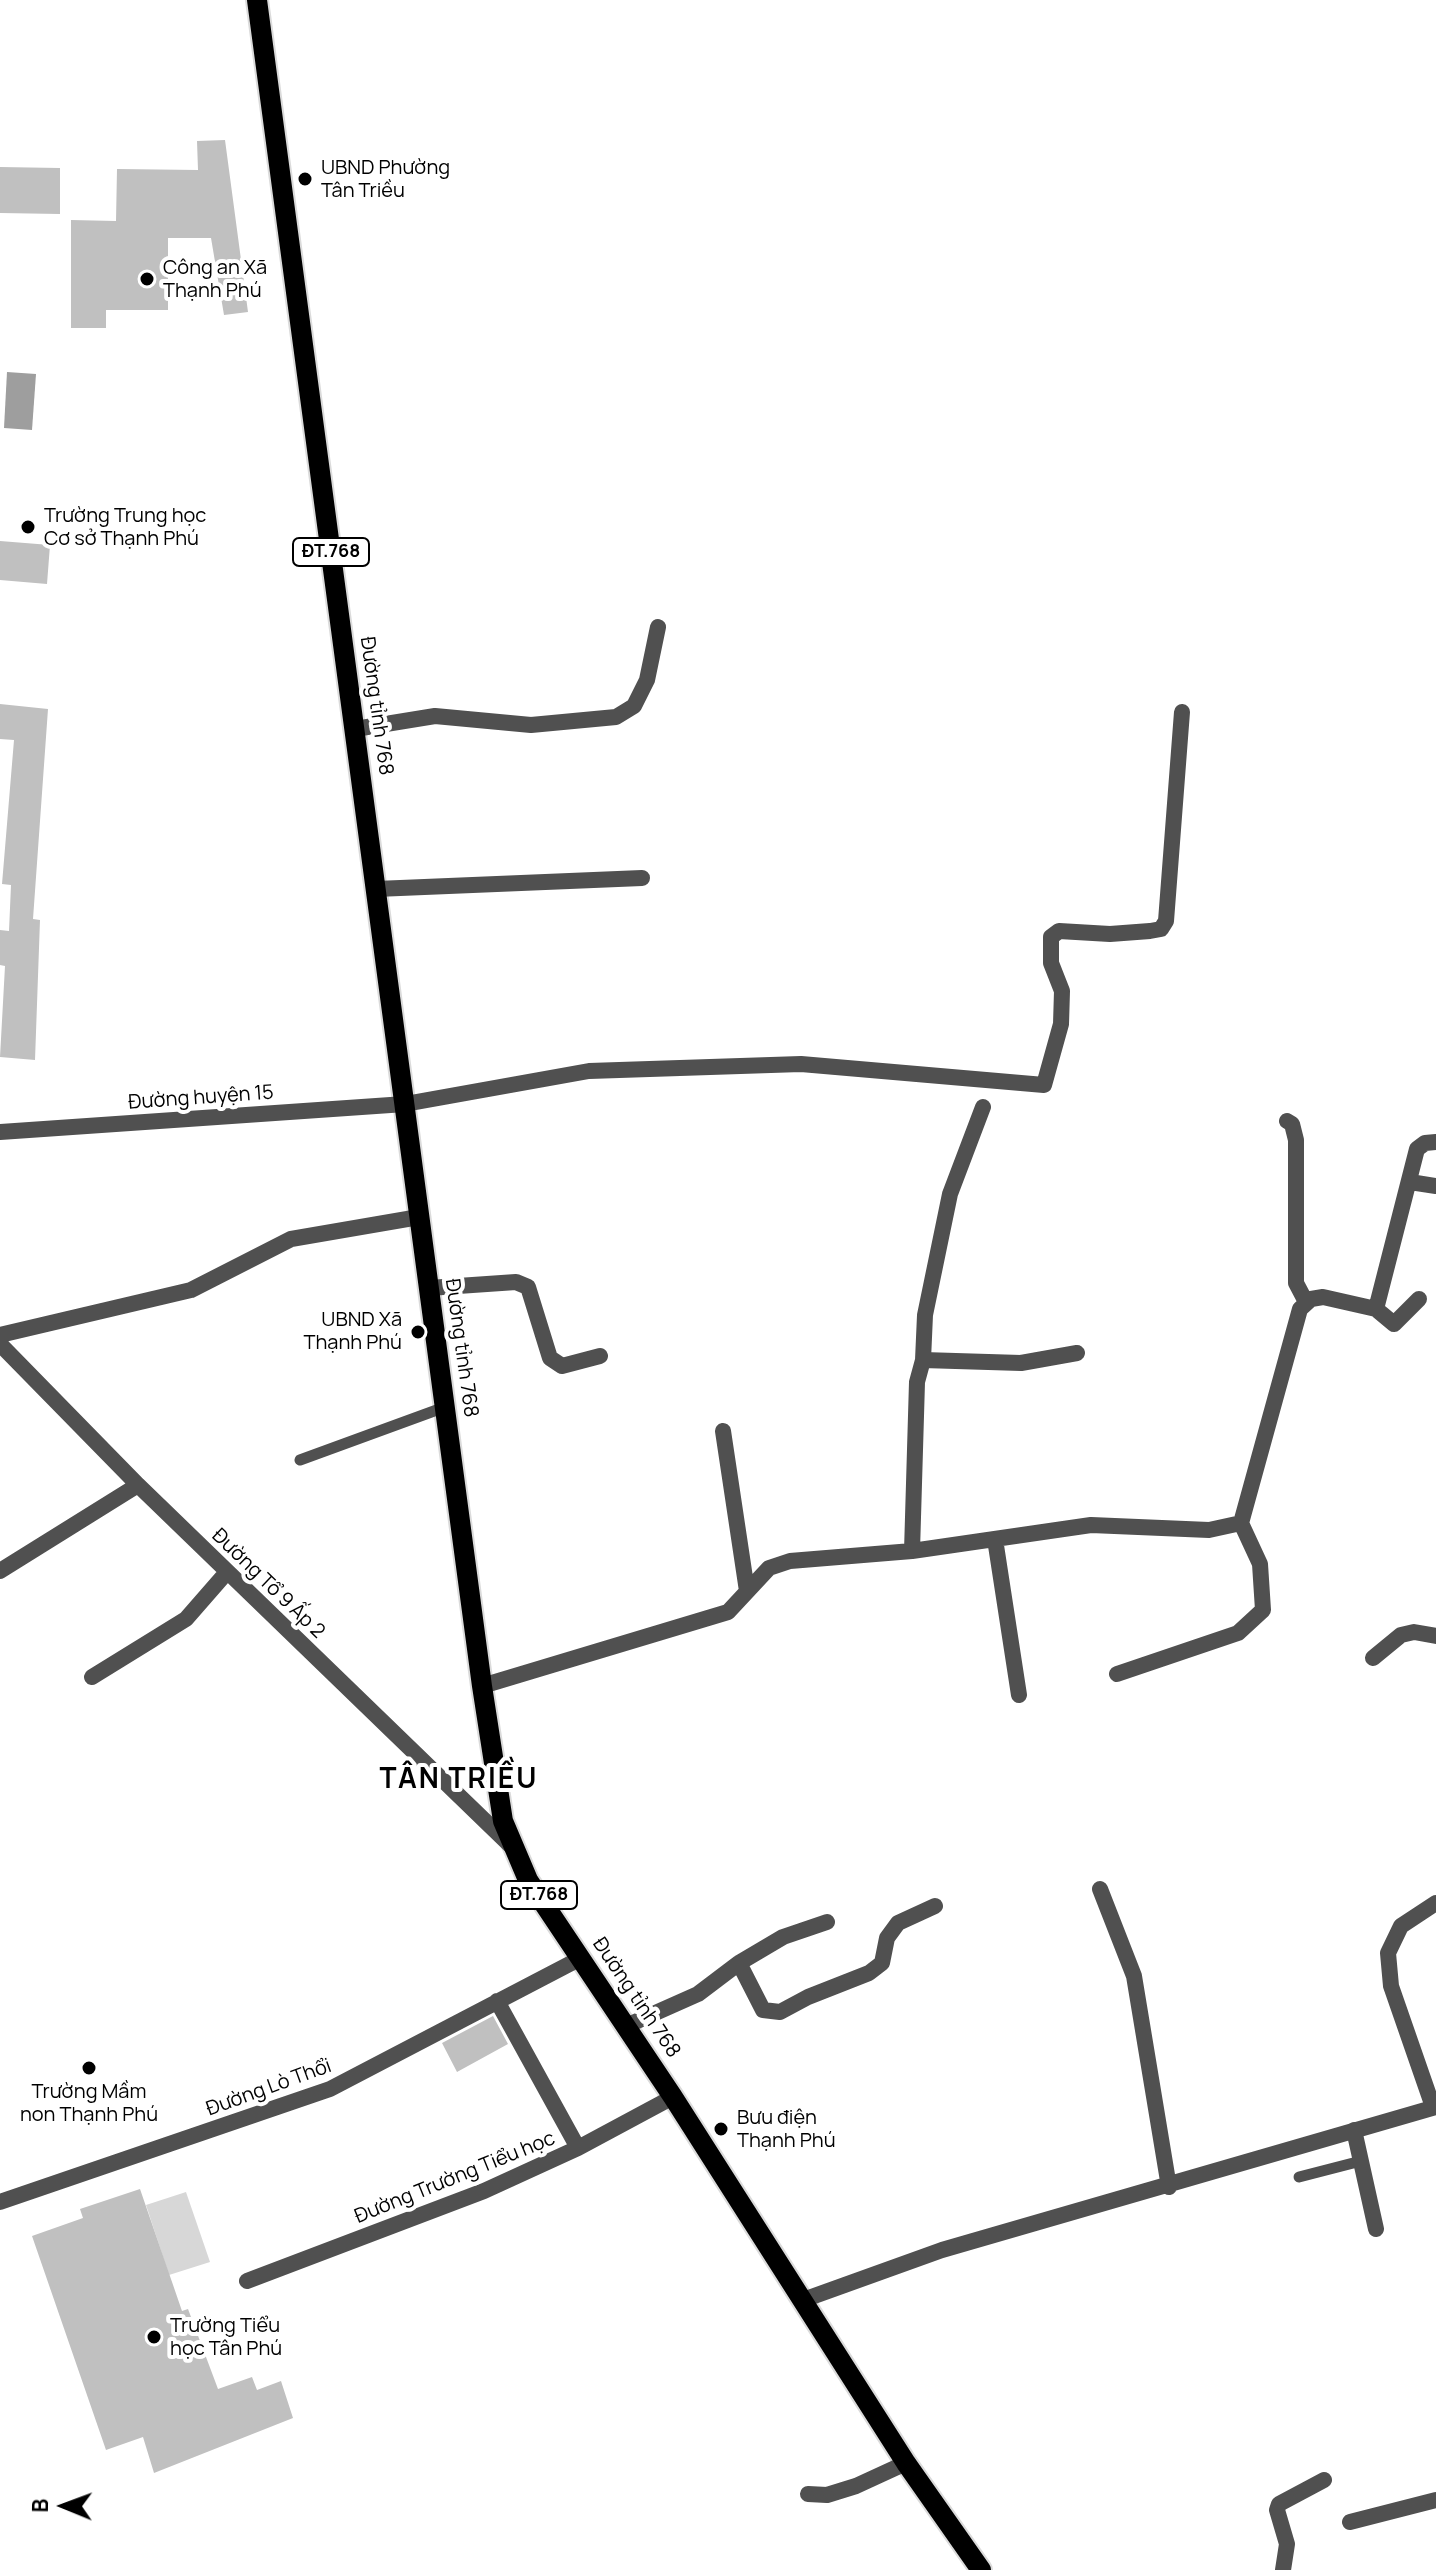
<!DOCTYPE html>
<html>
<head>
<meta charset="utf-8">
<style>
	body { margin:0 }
	#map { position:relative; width:1436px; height:2570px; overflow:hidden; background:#fff; font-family:Manrope,sans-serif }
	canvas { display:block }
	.north { position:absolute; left:24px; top:2466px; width:80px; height:80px; -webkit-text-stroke:6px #fff; paint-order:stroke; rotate:271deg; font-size:22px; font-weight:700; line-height:32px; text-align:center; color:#000 }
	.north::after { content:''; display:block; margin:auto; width:28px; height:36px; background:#000; clip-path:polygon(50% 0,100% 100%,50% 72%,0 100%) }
</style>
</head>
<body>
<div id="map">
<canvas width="1436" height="2570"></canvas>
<div class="north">B</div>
</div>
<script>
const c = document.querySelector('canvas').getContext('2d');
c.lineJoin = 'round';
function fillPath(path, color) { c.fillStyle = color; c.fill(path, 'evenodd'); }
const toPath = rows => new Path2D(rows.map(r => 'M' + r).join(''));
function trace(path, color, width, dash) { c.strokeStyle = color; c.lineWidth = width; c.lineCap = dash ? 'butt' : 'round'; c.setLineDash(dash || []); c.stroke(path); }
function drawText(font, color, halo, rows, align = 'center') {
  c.font = font + ' Manrope,sans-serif'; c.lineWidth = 8; c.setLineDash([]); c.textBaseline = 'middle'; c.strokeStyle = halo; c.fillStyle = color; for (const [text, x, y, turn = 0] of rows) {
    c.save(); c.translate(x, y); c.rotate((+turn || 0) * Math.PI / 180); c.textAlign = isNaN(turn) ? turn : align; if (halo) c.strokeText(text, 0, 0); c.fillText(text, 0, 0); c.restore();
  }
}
fillPath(toPath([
	[186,2192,210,2262,169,2275,146,2205]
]), '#d7d7d7');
fillPath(toPath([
	[7,372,36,374,32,430,4,428]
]), '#9e9e9e');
fillPath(toPath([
	[225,140,248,312,224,315,211,238,168,238,168,310,106,310,106,328,71,328,71,220,116,221,117,169,198,170,197,141],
	[0,167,60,168,60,214,0,213],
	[0,541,50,545,47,584,0,580],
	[0,704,48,709,33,919,40,920,35,1060,0,1057,5,966,0,965,0,930,9,931,11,885,2,884,14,740,0,739],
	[493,2016,508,2044,457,2072,442,2043],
	[140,2189,182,2311,188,2309,218,2389,252,2377,257,2390,281,2381,293,2418,154,2473,143,2437,106,2450,32,2236,83,2218,80,2209]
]), '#c0c0c0');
const primary = toPath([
	[257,0,482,1686,503,1821,528,1880,673,2097,906,2463,981,2570]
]);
trace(primary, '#dbdbdb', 24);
trace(toPath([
	[300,1460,445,1407],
	[1299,2177,1361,2161]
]), '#505050', 11);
trace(toPath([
	[355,729,435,716,531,725,616,717,634,706,647,680,658,627],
	[376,889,642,878],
	[405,1104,589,1071,801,1064,1044,1085,1061,1024,1062,991,1051,963,1051,937,1059,931,1110,934,1150,931,1161,929,1166,921,1182,712],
	[1287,1121,1292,1124,1296,1140,1296,1283,1306,1302],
	[1410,1182,1436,1186],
	[429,1288,516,1282,528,1287,550,1358,562,1366,600,1356],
	[1376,1309,1394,1324,1419,1299],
	[0,1335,191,1290,291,1239,419,1217],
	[0,1344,138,1485,512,1847],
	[923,1360,1021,1363,1077,1353],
	[723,1431,747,1591],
	[995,1539,1019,1695],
	[912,1551,1091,1525,1209,1530,1241,1523,1300,1309,1311,1299,1323,1297,1376,1309,1417,1149,1425,1143,1436,1142],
	[0,1571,138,1485],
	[1373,1658,1401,1635,1414,1632,1436,1636],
	[1117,1674,1238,1633,1263,1610,1260,1564,1241,1523],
	[92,1677,186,1619,227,1572],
	[482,1686,728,1612,769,1568,790,1561,912,1551,917,1382,923,1360,925,1315,950,1194,983,1107],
	[1100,1889,1134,1976,1169,2187],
	[739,1963,783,1937,827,1922],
	[497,2001,578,2148],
	[626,2026,698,1994,739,1963,763,2010,780,2012,808,1997,869,1973,882,1963,887,1938,898,1923,935,1906],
	[1433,2107,1391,1986,1388,1953,1401,1926,1436,1903],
	[1354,2130,1376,2229],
	[0,2202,330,2089,581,1958],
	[247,2281,484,2191,578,2148,673,2097],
	[803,2300,942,2250,1436,2107],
	[808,2494,827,2495,856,2486,906,2463],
	[1350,2522,1436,2500],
	[1283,2570,1287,2544,1277,2510,1279,2504,1324,2480]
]), '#505050', 16);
trace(toPath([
	[0,1132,405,1104]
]), '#505050', 16);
trace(primary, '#000', 20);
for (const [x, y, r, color] of [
	[305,179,8,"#000"],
	[147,279,8,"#000"],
	[28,527,8,"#000"],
	[418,1332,8,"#000"],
	[89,2068,8,"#000"],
	[721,2129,8,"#000"],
	[154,2337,8,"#000"]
]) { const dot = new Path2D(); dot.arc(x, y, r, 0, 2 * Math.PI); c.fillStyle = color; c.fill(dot); trace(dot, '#fff', 3); }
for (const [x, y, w] of [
	[331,552,76],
	[539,1895,76]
]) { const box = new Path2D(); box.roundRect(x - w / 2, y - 14, w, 28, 6); c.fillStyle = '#fff'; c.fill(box); trace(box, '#000', 2); }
drawText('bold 18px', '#000', null, [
	["ĐT.768",331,552],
	["ĐT.768",539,1895]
]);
drawText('20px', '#000', '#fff', [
	["UBND Phường",321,168],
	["Tân Triều",321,191],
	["Công an Xã",163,268],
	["Thạnh Phú",163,291],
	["Trường Trung học",44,516],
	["Cơ sở Thạnh Phú",44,539],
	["UBND Xã",402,1320,"right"],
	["Thạnh Phú",402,1343,"right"],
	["Trường Mầm",89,2092,"center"],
	["non Thạnh Phú",89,2115,"center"],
	["Bưu điện",737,2118],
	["Thạnh Phú",737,2141],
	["Trường Tiểu",170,2326],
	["học Tân Phú",170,2349]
], 'left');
drawText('20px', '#000', '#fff', [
	["Đường tỉnh 768",376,706,82],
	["Đường huyện 15",201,1098,-4],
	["Đường tỉnh 768",461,1348,82],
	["Đường Tổ 9 Ấp 2",268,1584,44],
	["Đường tỉnh 768",636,1998,56],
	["Đường Lò Thổi",269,2088,-20],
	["Đường Trường Tiểu học",455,2178,-22]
]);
c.letterSpacing = '2px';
drawText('bold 28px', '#000', '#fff', [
	["TÂN TRIỀU",459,1780]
]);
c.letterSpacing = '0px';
</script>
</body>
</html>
